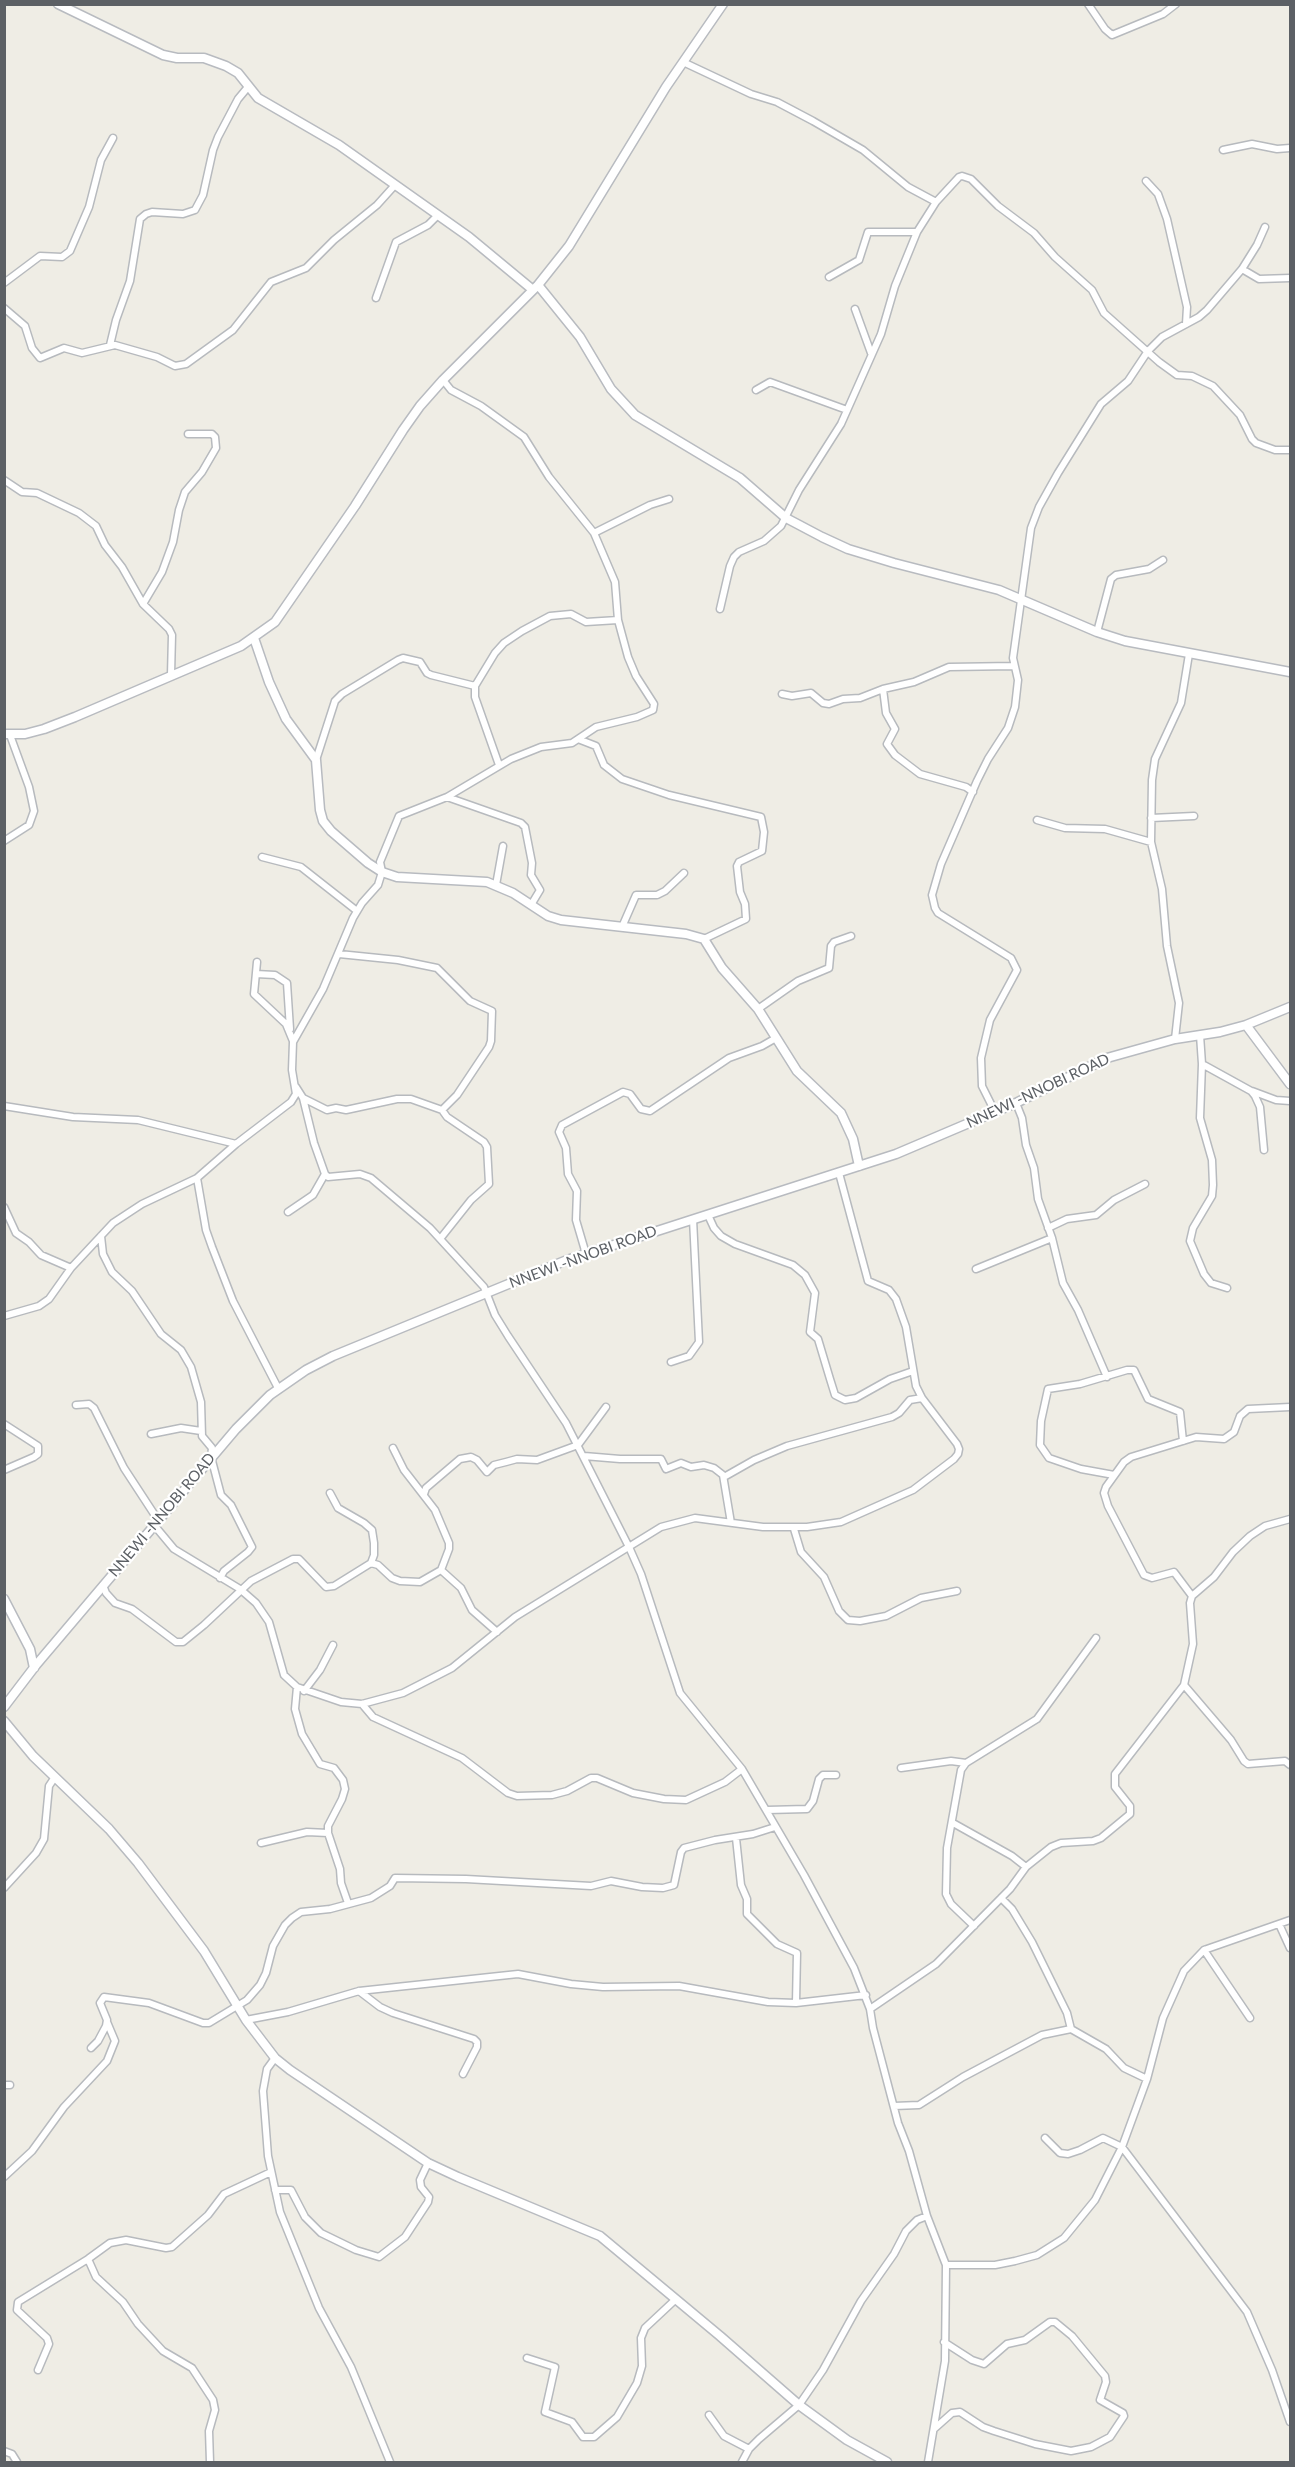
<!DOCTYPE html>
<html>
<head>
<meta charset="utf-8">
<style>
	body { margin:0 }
	#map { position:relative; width:1295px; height:2467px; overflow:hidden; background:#efede5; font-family:Lato,sans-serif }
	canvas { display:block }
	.frame { position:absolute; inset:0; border:6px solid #5c6065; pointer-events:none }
</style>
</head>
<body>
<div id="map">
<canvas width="1295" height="2467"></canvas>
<div class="frame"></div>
</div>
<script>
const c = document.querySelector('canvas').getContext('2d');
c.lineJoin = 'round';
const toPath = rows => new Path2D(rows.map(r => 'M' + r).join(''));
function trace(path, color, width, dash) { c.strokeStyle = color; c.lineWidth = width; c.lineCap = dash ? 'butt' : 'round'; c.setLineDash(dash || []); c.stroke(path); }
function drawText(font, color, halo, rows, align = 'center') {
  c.font = font + ' Lato,sans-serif'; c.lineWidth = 4.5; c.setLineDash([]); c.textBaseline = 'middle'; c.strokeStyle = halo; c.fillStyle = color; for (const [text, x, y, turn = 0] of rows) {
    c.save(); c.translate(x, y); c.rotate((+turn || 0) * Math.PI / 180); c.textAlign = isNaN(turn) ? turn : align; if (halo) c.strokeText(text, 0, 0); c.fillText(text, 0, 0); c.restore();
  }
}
const street = toPath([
	[1088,4,1105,29,1112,35,1163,14,1176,4],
	[683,62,751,94,777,102,813,121,863,150,908,187,936,202],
	[1223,150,1252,144,1277,149,1290,148],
	[1146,181,1158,194,1167,219,1187,307,1186,324],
	[1242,269,1259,279,1290,278],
	[829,277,859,260,868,232,917,232],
	[4,283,40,256,62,257,70,251,89,207,101,160,113,138],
	[376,298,396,242,428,225,438,215],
	[4,308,25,326,32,348,40,358,64,348,82,353,115,345,157,357,175,366,186,364,233,330,271,282,306,268,334,240,377,205,395,185],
	[855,309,871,353],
	[110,345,116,320,130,281,140,219,146,214,152,212,183,214,195,210,203,195,213,150,218,137,238,99,248,87],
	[756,390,770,382,847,410],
	[4,480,22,492,37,493,79,513,96,526,105,545,122,567,143,604,169,629,172,635,171,675],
	[594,533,650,505,669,499],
	[143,604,162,572,173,542,179,510,185,492,202,472,216,448,215,437,212,434,188,434],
	[720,609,730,566,734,557,739,552,764,541,781,526,799,490,841,424,881,334,895,286,917,232,936,202,959,177,962,176,971,179,998,206,1034,233,1055,257,1092,290,1104,313,1159,362,1177,375,1192,376,1213,386,1240,415,1252,439,1256,443,1275,450,1290,450],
	[1097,632,1111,579,1116,575,1149,569,1163,560],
	[883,689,886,713,895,729,887,744,895,755,920,774,966,787,973,792],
	[782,694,792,696,811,693,823,703,829,704,843,699,860,698,883,689,914,682,949,667,1014,666],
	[578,739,596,746,604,765,622,779,669,795,761,817,764,832,762,851,739,862,737,866,740,892,745,904,746,919,704,939],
	[316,760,335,701,342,694,398,660,403,658,420,662,427,673,431,675,475,686],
	[499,765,475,697,475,686,495,653,504,643,522,631,550,616,571,614,586,622,618,620],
	[447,797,521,823,525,827,532,863,531,875,540,890,531,905],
	[1151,818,1194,816],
	[1037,820,1065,828,1105,829,1151,842],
	[4,841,29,825,34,811,29,787,10,735],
	[262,857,301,867,357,911],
	[496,885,503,846],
	[622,927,636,895,657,895,665,891,684,873],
	[339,954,398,960,437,968,470,1001,492,1011,491,1041,489,1047,457,1095,442,1110],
	[257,962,254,994,286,1024,293,1041],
	[256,974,275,975,287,983,290,1029],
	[758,1009,798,981,829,968,831,946,834,942,851,936],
	[1200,1035,1202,1064,1200,1118,1212,1160,1213,1185,1212,1196,1193,1228,1190,1241,1204,1274,1211,1283,1227,1288],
	[1175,1039,1179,1003,1167,946,1162,889,1151,842,1152,780,1155,759,1181,703,1189,654],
	[1202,1064,1251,1091,1255,1096,1260,1107,1264,1150],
	[296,1087,303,1098,327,1110,336,1108,346,1110,397,1099,411,1099,442,1110,447,1117,484,1142,487,1147,489,1184,471,1200,440,1239],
	[1252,1091,1276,1100,1290,1101],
	[303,1098,314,1143,325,1174,328,1177,360,1174,371,1178,430,1228,484,1287,495,1315,508,1336,566,1423,629,1547,641,1574,680,1693,742,1769,804,1875,854,1968,870,2009,873,2028,898,2123,909,2151,927,2216,946,2265,945,2361,928,2462],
	[1016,1103,1022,1118,1026,1145,1034,1168,1038,1199,1052,1238,1063,1283,1078,1310,1107,1377],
	[4,1106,73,1117,138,1120,236,1144],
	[995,1112,982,1086,981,1058,990,1020,1017,970,1011,958,938,913,935,908,932,895,941,864,977,781,988,759,1008,728,1015,707,1018,680,1013,658,1031,528,1039,507,1058,473,1101,404,1128,381,1148,351,1162,337,1199,317,1207,310,1242,269,1257,245,1265,227],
	[197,1178,206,1230,212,1247,233,1301,278,1388],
	[4,1207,16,1233,29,1242,41,1255,71,1268],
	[288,1212,313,1195,325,1174],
	[708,1215,714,1228,721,1236,735,1244,793,1265,805,1275,815,1293,810,1332,818,1339,830,1379,835,1395,845,1400,856,1398,890,1379,913,1371],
	[1048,1228,1067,1219,1096,1215,1114,1200,1145,1184],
	[101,1236,103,1254,112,1272,132,1291,161,1334,181,1350,191,1367,201,1402,202,1436,212,1448,211,1457,221,1495,231,1505,252,1547,248,1552,224,1571,220,1578],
	[586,1254,576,1220,577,1191,568,1174,566,1148,559,1132,562,1125,623,1092,630,1094,641,1109,650,1111,729,1058,762,1046,776,1038],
	[976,1269,1052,1238],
	[4,1316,39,1306,49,1299,71,1268,113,1223,142,1204,197,1178,236,1144,291,1102,296,1094,292,1070,293,1042,323,989,353,918,362,903,378,885,382,872,380,862,399,816,447,797,511,759,541,747,572,743,596,727,637,717,653,710,654,704,636,676,628,657,618,620,615,582,594,533,549,477,524,437,481,406,451,390,443,380],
	[671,1362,689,1356,699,1342,693,1219],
	[76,1405,89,1404,94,1408,124,1468,158,1520],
	[4,1424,38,1446,38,1454,34,1457,4,1470],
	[151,1434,181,1428,201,1431],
	[584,1456,620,1459,661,1459,666,1469,681,1463,691,1467,704,1465,714,1468,723,1475,731,1523],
	[1114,1475,1081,1469,1049,1458,1040,1445,1041,1421,1048,1389,1080,1384,1127,1370,1134,1370,1148,1399,1180,1412,1183,1441],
	[724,1477,754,1460,787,1446,892,1417,899,1413,910,1400,922,1398],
	[424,1494,426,1488,460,1459,471,1457,477,1460,487,1472,494,1465,506,1462,517,1459,537,1460,578,1445,606,1407],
	[154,1525,174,1549,240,1589,256,1603,269,1622,284,1675,297,1687,341,1702,362,1704,403,1693,452,1668,515,1617,661,1527,695,1518,763,1527,807,1527,841,1522,913,1490,954,1459,958,1454,959,1449,957,1444,922,1398,916,1386,906,1327,896,1299,889,1290,868,1281,839,1173],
	[794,1529,801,1552,824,1577,839,1611,848,1620,860,1621,886,1616,921,1598,957,1591],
	[371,1563,378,1565,392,1578,400,1581,420,1582,441,1570,449,1549,449,1543,435,1510,404,1470,393,1448],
	[441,1570,461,1588,472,1610,497,1632],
	[103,1585,106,1593,115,1603,132,1609,176,1642,183,1642,204,1625,251,1581,293,1559,299,1559,326,1587,334,1586,371,1563,374,1555,374,1543,372,1530,364,1523,338,1508,330,1493],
	[1192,1596,1174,1572,1152,1578,1144,1575,1108,1506,1104,1493,1106,1487,1124,1462,1131,1457,1196,1437,1224,1439,1234,1432,1240,1416,1248,1409,1290,1407],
	[1184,1685,1231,1740,1244,1761,1248,1764,1285,1761,1290,1765],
	[297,1687,295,1709,302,1734,320,1764,334,1768,343,1780,345,1789,342,1799,328,1826,328,1833,340,1869,341,1883,348,1903],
	[304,1691,320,1670,333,1645],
	[362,1704,373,1717,462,1758,508,1793,517,1796,552,1795,567,1791,591,1778,597,1778,633,1793,664,1799,686,1800,725,1782,742,1769],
	[901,1768,951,1761,966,1763],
	[767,1810,807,1809,813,1801,819,1779,823,1775,836,1775],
	[953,1823,1012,1856,1026,1867],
	[736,1838,741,1885,747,1899,747,1914,777,1944,797,1953,796,2003],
	[261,1843,307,1832,328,1833],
	[4,1888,36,1853,44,1839,49,1786,55,1777],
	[1001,1898,1012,1909,1032,1942,1067,2013,1071,2029,1106,2049,1124,2068,1147,2079],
	[1279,1924,1290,1948],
	[974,1926,951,1904,946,1894,947,1848,961,1770,966,1763,1037,1719,1096,1638],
	[1204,1950,1250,2018],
	[359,1991,380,2007,393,2013,474,2039,477,2042,477,2047,463,2074],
	[870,2009,936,1964,1010,1889,1026,1867,1051,1847,1061,1843,1093,1841,1101,1838,1130,1814,1130,1806,1115,1787,1115,1774,1184,1685,1193,1644,1190,1603,1192,1596,1214,1577,1233,1552,1250,1536,1265,1526,1290,1519],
	[246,2020,288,2012,359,1991,518,1974,571,1984,603,1987,679,1986,768,2002,796,2003,866,1995],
	[91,2048,98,2041,106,2026,107,2020,100,2003,104,1997,149,2003,203,2023,209,2023,247,2000,260,1985,266,1973,273,1946,285,1925,292,1918,301,1912,330,1909,371,1898,390,1886,395,1878,466,1879,591,1886,611,1881,642,1887,663,1888,674,1885,681,1852,684,1848,715,1840,753,1834,775,1827],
	[275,2058,267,2069,263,2091,268,2156,280,2212,319,2308,351,2367,390,2462],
	[4,2085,10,2085],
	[894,2106,919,2105,963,2077,1042,2035,1071,2029],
	[1045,2138,1060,2153,1068,2154,1080,2150,1103,2138,1122,2147,1247,2312,1272,2370,1290,2422],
	[4,2177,32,2151,64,2107,107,2061,115,2041,107,2022],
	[275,2190,291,2190,305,2217,321,2233,356,2250,379,2257,405,2237,428,2202,429,2197,421,2187,420,2180,428,2163],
	[88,2259,96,2277,123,2302,138,2324,163,2351,192,2368,213,2400,215,2410,209,2431,210,2462],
	[946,2265,995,2265,1015,2261,1037,2255,1064,2238,1095,2200,1122,2147,1147,2079,1163,2018,1184,1971,1204,1950,1290,1920],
	[527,2358,555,2367,545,2412,572,2422,583,2437,594,2437,617,2417,637,2383,642,2366,641,2338,645,2328,676,2299],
	[38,2370,49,2344,47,2338,17,2310,18,2302,88,2259,110,2243,126,2240,166,2248,172,2247,208,2215,224,2194,271,2172],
	[709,2415,724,2436,749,2449],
	[934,2429,952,2413,960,2412,983,2427,994,2431,1035,2444,1071,2451,1091,2447,1110,2437,1124,2416,1123,2413,1100,2400,1106,2382,1105,2376,1072,2336,1055,2322,1050,2322,1025,2340,1007,2344,984,2364,972,2360,944,2342],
	[4,2451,12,2454,17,2462],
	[742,2462,749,2449,759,2439,799,2405,823,2370,861,2301,894,2254,906,2231,917,2220,927,2216]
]);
const secondary = toPath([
	[58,4,163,55,177,58,204,58,226,66,238,73,258,98,339,145,469,237,533,290],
	[538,285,580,337,611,389,635,415,740,478,786,518,822,537,848,549,894,563,999,590,1097,632,1125,641,1290,672],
	[254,638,269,682,286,719,316,760,320,810,323,821,331,831,368,863,382,872,397,877,487,882,513,893,548,916,561,920,686,934,704,939,722,968,758,1009,797,1071,841,1113,853,1139,859,1166],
	[4,734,25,734,44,729,75,717,241,646,275,622,355,506,403,430,420,406,443,380,538,285,569,246,666,87,723,4],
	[1246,1025,1290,1084],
	[4,1599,30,1649,34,1668],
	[4,1707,36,1665,236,1429,270,1395,306,1370,333,1356,567,1260,896,1154,1016,1103,1107,1058,1175,1039,1220,1032,1246,1025,1290,1007],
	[4,1721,33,1756,109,1829,138,1863,204,1951,246,2020,275,2058,290,2070,428,2163,458,2177,600,2236,720,2336,799,2405,847,2440,887,2462]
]);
trace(street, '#b7babe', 9);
trace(secondary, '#b8bbc0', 11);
trace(street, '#fff', 6);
trace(secondary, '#fff', 8);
drawText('15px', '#5c6065', '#fff', [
	["NNEWI -NNOBI ROAD",1038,1091,-25],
	["NNEWI -NNOBI ROAD",583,1257,-20],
	["NNEWI -NNOBI ROAD",162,1515,-50]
]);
</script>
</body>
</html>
